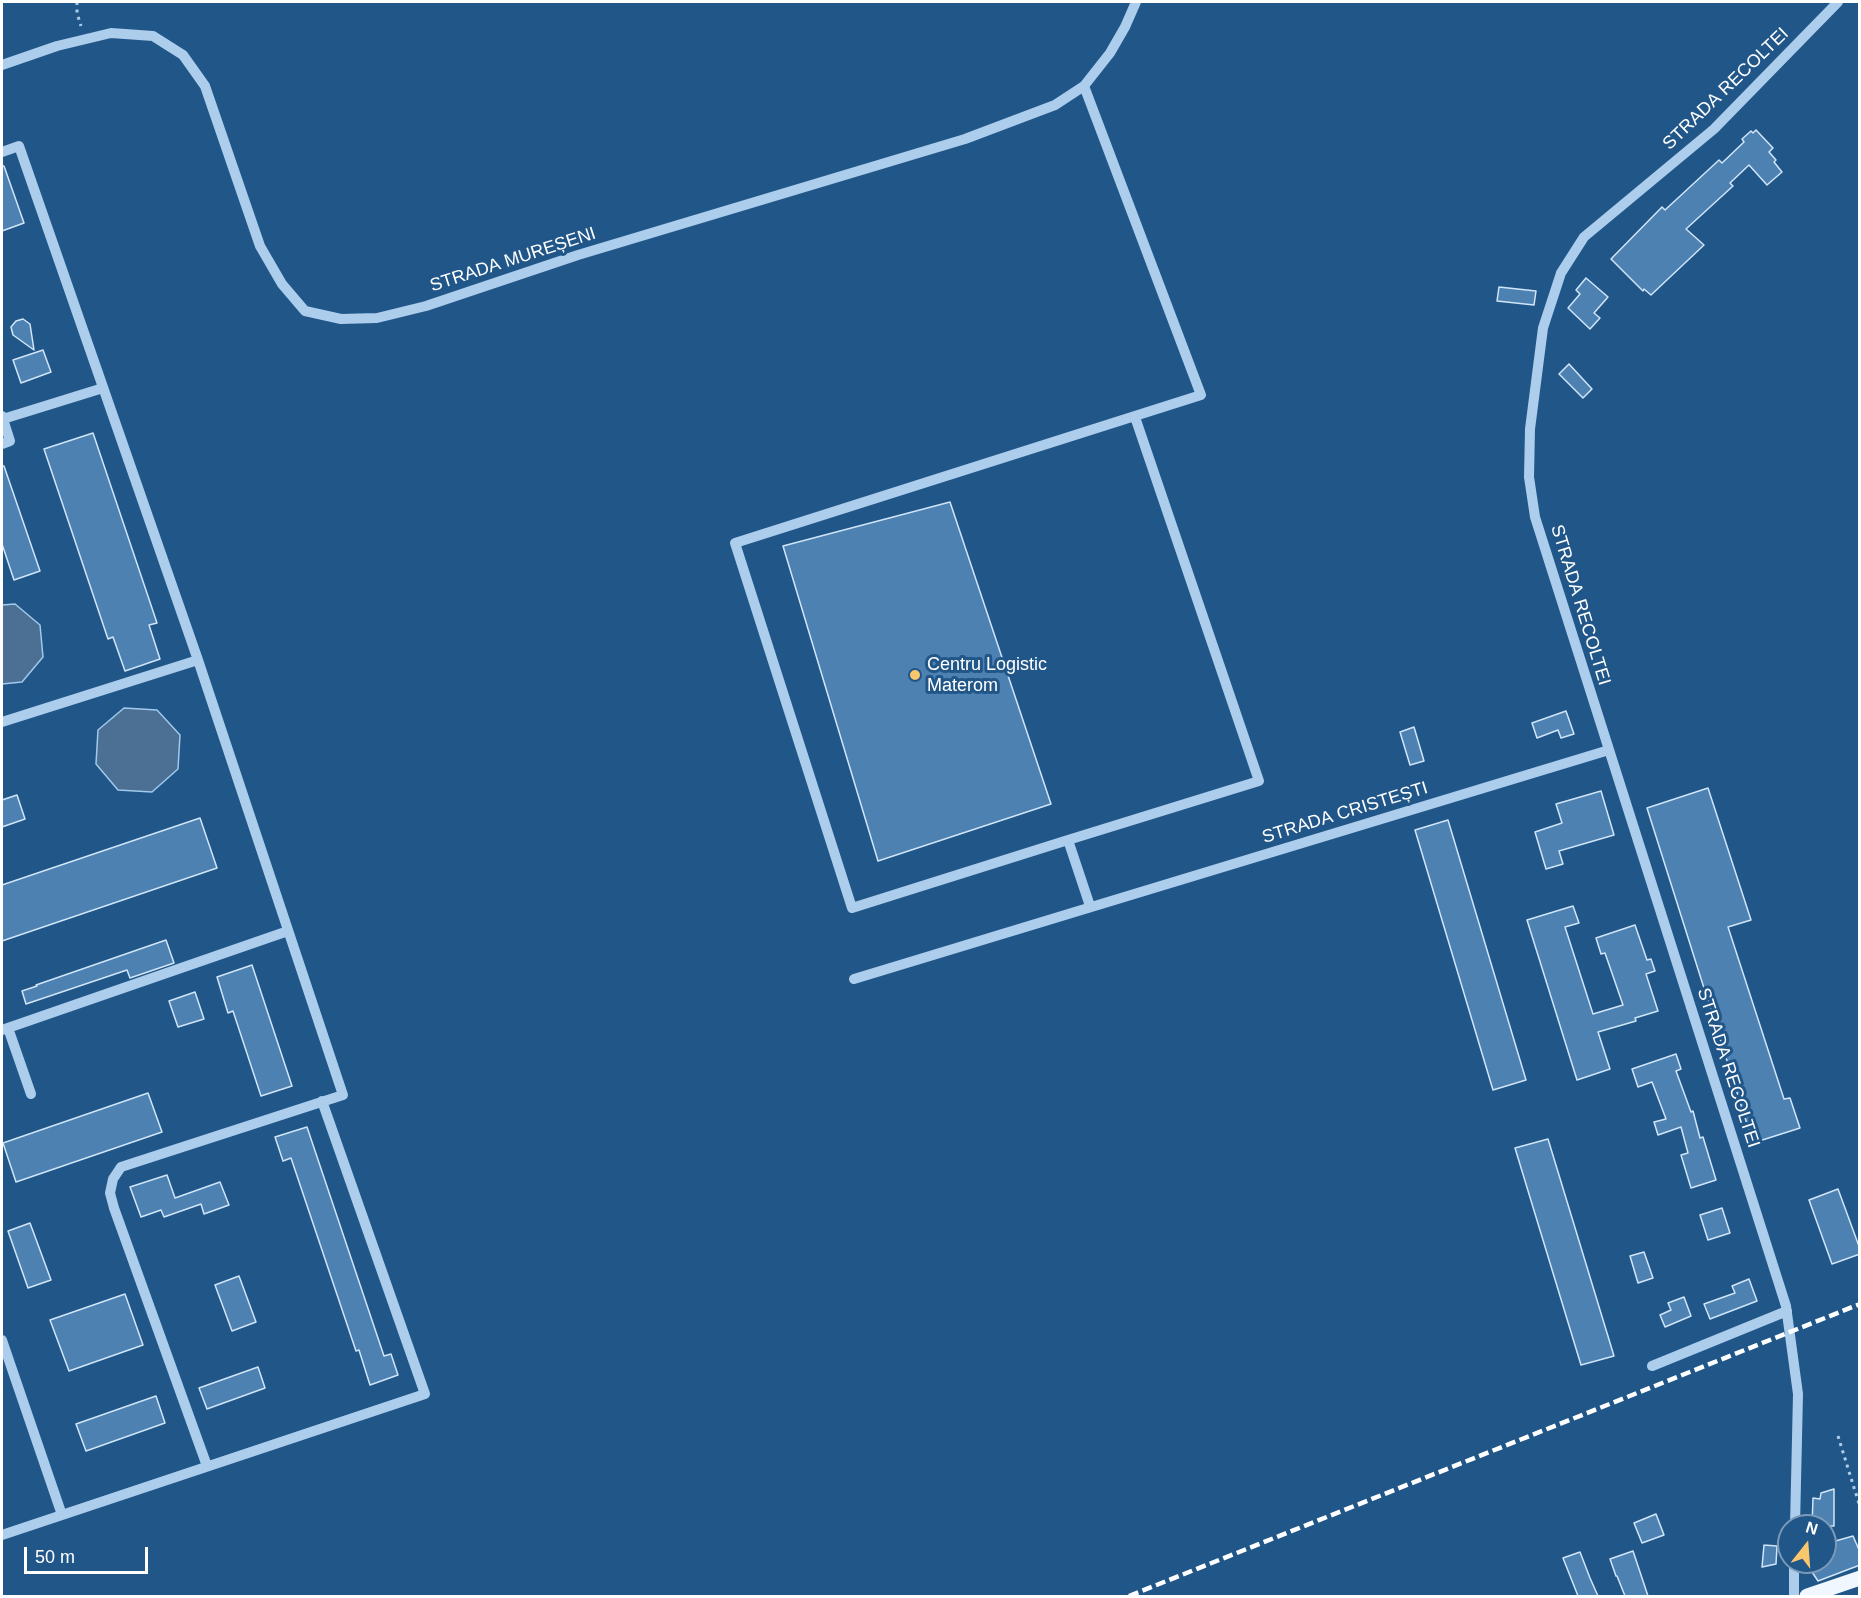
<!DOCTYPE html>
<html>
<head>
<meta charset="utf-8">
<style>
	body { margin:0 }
	#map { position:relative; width:1861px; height:1598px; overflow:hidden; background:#215689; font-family:Helvetica,sans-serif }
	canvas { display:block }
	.frame { position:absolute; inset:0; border:3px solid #fff; pointer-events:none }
	.north { position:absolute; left:1777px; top:1514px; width:60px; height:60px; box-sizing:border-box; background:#215689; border:2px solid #7a9ab8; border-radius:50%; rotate:17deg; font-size:16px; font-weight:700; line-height:24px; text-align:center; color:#fff }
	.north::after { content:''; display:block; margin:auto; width:21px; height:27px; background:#f7c66d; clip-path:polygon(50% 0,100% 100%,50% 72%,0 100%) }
	.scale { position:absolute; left:24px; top:1547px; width:124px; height:27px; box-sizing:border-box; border:3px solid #fff; border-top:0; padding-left:8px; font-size:18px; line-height:21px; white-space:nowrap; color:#fff; -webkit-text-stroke:4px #215689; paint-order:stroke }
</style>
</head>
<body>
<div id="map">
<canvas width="1861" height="1598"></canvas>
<div class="frame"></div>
<div class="north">N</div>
<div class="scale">50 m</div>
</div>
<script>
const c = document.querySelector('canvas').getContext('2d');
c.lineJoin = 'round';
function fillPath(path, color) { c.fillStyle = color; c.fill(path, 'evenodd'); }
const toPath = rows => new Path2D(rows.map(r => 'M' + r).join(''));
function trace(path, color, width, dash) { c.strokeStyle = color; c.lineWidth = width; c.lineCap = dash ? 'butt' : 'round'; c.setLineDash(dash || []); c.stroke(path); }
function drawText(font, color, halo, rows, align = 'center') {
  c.font = font + ' Helvetica,sans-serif'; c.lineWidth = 6; c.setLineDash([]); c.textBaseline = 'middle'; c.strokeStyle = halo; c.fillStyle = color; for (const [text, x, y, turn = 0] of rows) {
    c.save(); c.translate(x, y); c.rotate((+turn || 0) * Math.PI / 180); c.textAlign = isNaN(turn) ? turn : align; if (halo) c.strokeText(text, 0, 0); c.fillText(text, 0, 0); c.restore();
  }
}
const water = toPath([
	[15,604,40,625,43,657,22,682,2,684,2,605,15,604],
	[124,708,157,710,180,735,178,769,152,792,118,790,96,764,98,730,124,708]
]);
fillPath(water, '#4b7094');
trace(water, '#a0c9ec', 1.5);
const building = toPath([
	[1756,130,1773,148,1769,152,1776,160,1774,162,1782,172,1767,185,1749,165,1730,183,1733,186,1686,229,1704,245,1651,295,1644,289,1643,291,1611,259,1662,207,1665,210,1719,160,1722,163,1744,142,1742,139,1751,131,1753,133,1756,130],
	[2,166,4,166,24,223,2,231,2,166],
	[1586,278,1608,297,1594,313,1600,318,1590,329,1568,308,1580,294,1576,290,1586,278],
	[1499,287,1536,291,1534,305,1497,301,1499,287],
	[23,319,30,324,34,350,13,335,11,327,16,321,23,319],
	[43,350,51,372,21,383,13,360,43,350],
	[1569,364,1592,389,1583,398,1559,374,1569,364],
	[93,433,157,623,149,625,160,659,125,671,113,637,108,639,44,449,93,433],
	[2,466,4,466,40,571,14,580,2,544,2,466],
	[950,502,1051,804,878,861,783,546,950,502],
	[1566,711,1574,734,1561,738,1558,730,1537,738,1532,723,1566,711],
	[1414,727,1424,761,1410,765,1400,732,1414,727],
	[1708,788,1751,920,1728,927,1784,1099,1790,1098,1800,1128,1753,1143,1647,808,1708,788],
	[1601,791,1614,835,1559,851,1563,864,1546,869,1535,832,1562,823,1556,804,1601,791],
	[17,795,25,819,2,827,2,800,17,795],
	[200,818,217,868,2,941,2,885,200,818],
	[1448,820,1526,1080,1493,1090,1415,830,1448,820],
	[1573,906,1579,923,1565,927,1593,1014,1623,1005,1605,953,1601,954,1596,938,1635,925,1647,960,1651,959,1655,971,1646,974,1658,1011,1635,1018,1636,1021,1598,1032,1610,1069,1577,1080,1527,920,1573,906],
	[166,940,174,963,130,978,127,970,26,1004,22,991,37,986,36,985,166,940],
	[252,965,292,1086,261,1096,233,1011,228,1013,217,977,252,965],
	[195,992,204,1019,178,1027,169,1001,195,992],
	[1676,1054,1681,1069,1676,1071,1691,1112,1693,1111,1700,1138,1703,1137,1716,1180,1691,1188,1681,1155,1688,1153,1681,1127,1658,1135,1654,1122,1666,1119,1652,1082,1638,1087,1632,1069,1676,1054],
	[148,1093,162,1132,16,1182,3,1143,148,1093],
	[307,1127,384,1356,391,1354,398,1375,370,1385,359,1350,356,1351,291,1158,283,1161,275,1137,307,1127],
	[1548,1139,1614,1356,1581,1365,1515,1148,1548,1139],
	[167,1175,175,1198,220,1182,229,1205,204,1214,201,1204,164,1217,161,1210,141,1217,130,1187,167,1175],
	[1838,1189,1860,1249,1860,1254,1832,1264,1809,1200,1838,1189],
	[1722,1208,1730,1233,1708,1240,1700,1215,1722,1208],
	[30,1223,51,1280,28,1288,8,1231,30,1223],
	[1644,1252,1653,1278,1638,1283,1630,1256,1644,1252],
	[239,1276,256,1322,232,1331,215,1285,239,1276],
	[1749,1279,1757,1301,1710,1319,1704,1304,1735,1293,1732,1286,1749,1279],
	[125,1294,143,1345,69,1371,50,1320,125,1294],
	[1684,1297,1691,1316,1665,1327,1660,1315,1671,1310,1668,1303,1684,1297],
	[258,1367,265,1388,207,1409,199,1388,258,1367],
	[156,1396,165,1423,86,1451,76,1424,156,1396],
	[1834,1489,1834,1526,1812,1526,1813,1498,1820,1499,1821,1493,1834,1489],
	[1656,1514,1664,1535,1642,1543,1634,1523,1656,1514],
	[1853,1536,1860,1552,1860,1565,1818,1581,1812,1572,1811,1562,1825,1562,1825,1544,1853,1536],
	[1764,1545,1777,1546,1776,1564,1762,1567,1764,1545],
	[1633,1551,1648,1596,1625,1596,1617,1576,1616,1576,1610,1559,1633,1551],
	[1580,1552,1590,1578,1598,1596,1578,1596,1563,1558,1580,1552]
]);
fillPath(building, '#4d81b2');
trace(building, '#d1e5f8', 1.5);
trace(toPath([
	[77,2,77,13,81,26],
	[1838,1436,1860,1507]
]), '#accdeb', 3, [3, 4.5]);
trace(toPath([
	[2,65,57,46,111,33,153,36,183,55,205,86,260,246,282,284,305,311,341,319,377,318,426,306,578,255,965,139,1055,105,1084,86,1110,53,1125,27,1136,2],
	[1084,86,1201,395,735,543,852,908,1068,840,1090,906],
	[2,152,19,146,198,660,343,1095,121,1167,113,1179,110,1193,114,1208,207,1466],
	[2,416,10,441,2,444],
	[3,419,103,388],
	[2,722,198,660],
	[1068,840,1259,781,1135,417],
	[854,979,1609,750],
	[8,1028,31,1094],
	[2,1030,288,931],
	[2,1340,62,1515],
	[1652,1366,1787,1311],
	[1795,1526,1798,1394,1786,1306,1535,517,1529,477,1530,429,1543,328,1561,273,1584,237,1714,129,1838,2],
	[2,1535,425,1394,322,1101],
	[1794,1596,1794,1562]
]), '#accdeb', 10);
trace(toPath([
	[1807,1596,1860,1578]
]), '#f1f7fe', 15);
trace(toPath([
	[1129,1596,1860,1304]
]), '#fff', 4.5, [10, 4.5]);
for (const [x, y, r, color] of [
	[915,675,6,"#f7c66d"]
]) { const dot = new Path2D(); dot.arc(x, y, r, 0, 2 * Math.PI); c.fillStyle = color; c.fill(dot); trace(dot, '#215689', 2); }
drawText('18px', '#fff', '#215689', [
	["STRADA RECOLTEI",1726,89,-44],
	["STRADA MUREȘENI",513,260,-18],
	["STRADA RECOLTEI",1580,605,73],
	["STRADA CRISTEȘTI",1345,813,-17],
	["STRADA RECOLTEI",1728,1068,72]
]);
drawText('18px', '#fff', '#215689', [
	["Centru Logistic",927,665],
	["Materom",927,686]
], 'left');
</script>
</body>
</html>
